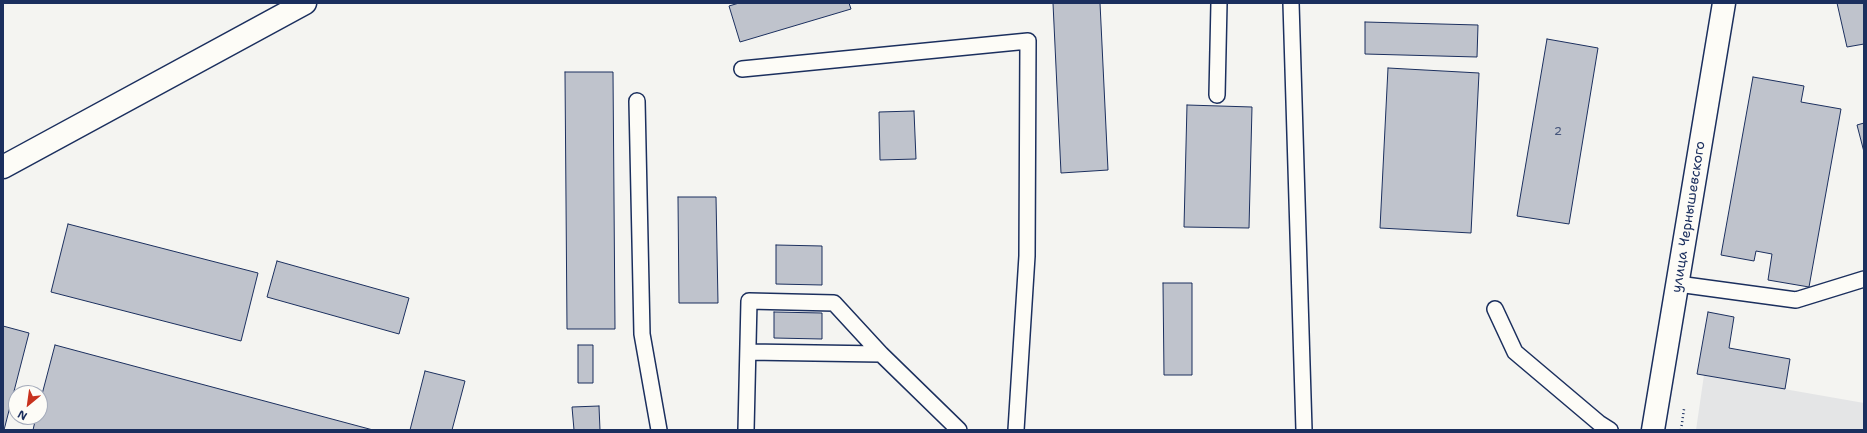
<!DOCTYPE html>
<html>
<head>
<meta charset="utf-8">
<style>
	body { margin:0 }
	#map { position:relative; width:1867px; height:433px; overflow:hidden; background:#f4f4f1; font-family:"Shantell Sans",sans-serif }
	canvas { display:block }
	.frame { position:absolute; inset:0; border:4px solid #1b2f5e; pointer-events:none }
	.north { position:absolute; left:8px; top:385px; width:40px; height:40px; box-sizing:border-box; background:#fdfcf7; border:1px solid #a3aaba; border-radius:50%; rotate:209deg; font-size:11px; font-weight:700; line-height:16px; text-align:center; color:#1b2f5e }
	.north::after { content:''; display:block; margin:auto; width:14px; height:18px; background:#c8321e; clip-path:polygon(50% 0,100% 100%,50% 72%,0 100%) }
</style>
</head>
<body>
<div id="map">
<canvas width="1867" height="433"></canvas>
<div class="frame"></div>
<div class="north">N</div>
</div>
<script>
const c = document.querySelector('canvas').getContext('2d');
c.lineJoin = 'round';
function fillPath(path, color) { c.fillStyle = color; c.fill(path, 'evenodd'); }
const toPath = rows => new Path2D(rows.map(r => 'M' + r).join(''));
function trace(path, color, width, dash) { c.strokeStyle = color; c.lineWidth = width; c.lineCap = dash ? 'butt' : 'round'; c.setLineDash(dash || []); c.stroke(path); }
function drawText(font, color, halo, rows, align = 'center') {
  c.font = font + ' "Shantell Sans",sans-serif'; c.lineWidth = 3; c.setLineDash([]); c.textBaseline = 'middle'; c.strokeStyle = halo; c.fillStyle = color; for (const [text, x, y, turn = 0] of rows) {
    c.save(); c.translate(x, y); c.rotate((+turn || 0) * Math.PI / 180); c.textAlign = isNaN(turn) ? turn : align; if (halo) c.strokeText(text, 0, 0); c.fillText(text, 0, 0); c.restore();
  }
}
fillPath(toPath([
	[1704,375,1864,403,1864,430,1696,430]
]), '#e4e5e6');
const building = toPath([
	[739,3,849,3,851,9,740,42,729,6,739,3],
	[1053,3,1100,3,1108,170,1061,173,1053,3],
	[1837,3,1864,3,1864,44,1847,47,1837,3],
	[1365,22,1478,25,1477,57,1365,54,1365,22],
	[1547,39,1598,48,1569,224,1517,216,1547,39],
	[1388,68,1479,73,1471,233,1380,228,1388,68],
	[565,72,613,72,615,329,567,329,565,72],
	[1753,77,1804,86,1801,102,1841,109,1809,287,1768,280,1772,254,1756,251,1754,261,1721,255,1753,77],
	[1187,105,1252,107,1249,228,1184,227,1187,105],
	[914,111,916,159,880,160,879,112,914,111],
	[1864,123,1864,152,1857,125,1864,123],
	[678,197,716,197,718,303,679,303,678,197],
	[68,224,258,273,241,341,51,292,68,224],
	[776,245,822,246,822,285,776,284,776,245],
	[277,261,409,298,399,334,267,297,277,261],
	[1163,283,1192,283,1192,375,1164,375,1163,283],
	[774,312,822,313,822,339,774,338,774,312],
	[1708,312,1734,317,1729,348,1790,359,1785,389,1697,374,1708,312],
	[3,326,29,333,4,430,3,430,3,326],
	[55,345,373,430,33,430,36,417,40,417,40,402,55,345],
	[578,345,593,345,593,383,578,383,578,345],
	[425,371,465,381,452,430,410,430,425,371],
	[599,406,600,430,574,430,572,407,599,406]
]);
fillPath(building, '#bfc3cc');
trace(building, '#1b2f5e', 1);
const service = toPath([
	[1291,3,1304,430],
	[742,69,1028,41,1027,256,1016,430],
	[1217,95,1219,3],
	[637,101,642,334,659,430],
	[1678,284,1796,300,1864,279],
	[1495,309,1515,352,1599,423,1610,430],
	[748,352,881,354],
	[746,430,749,301,834,303,881,354,959,430]
]);
const minor = toPath([
	[3,167,305,3]
]);
const secondary = toPath([
	[1653,430,1724,3]
]);
trace(service, '#1b2f5e', 18);
trace(minor, '#1b2f5e', 25);
trace(secondary, '#1b2f5e', 25);
trace(toPath([
	[1681,430,1684,409]
]), '#1b2f5e', 2.5, [1, 3]);
trace(service, '#fdfcf7', 15);
trace(minor, '#fdfcf7', 22);
trace(secondary, '#fdfcf7', 22);
drawText('12px', '#44547a', null, [
	["2",1558,132]
]);
drawText('14px', '#1b2f5e', '#fdfcf7', [
	["улица Чернышевского",1689,217,-81]
]);
</script>
</body>
</html>
